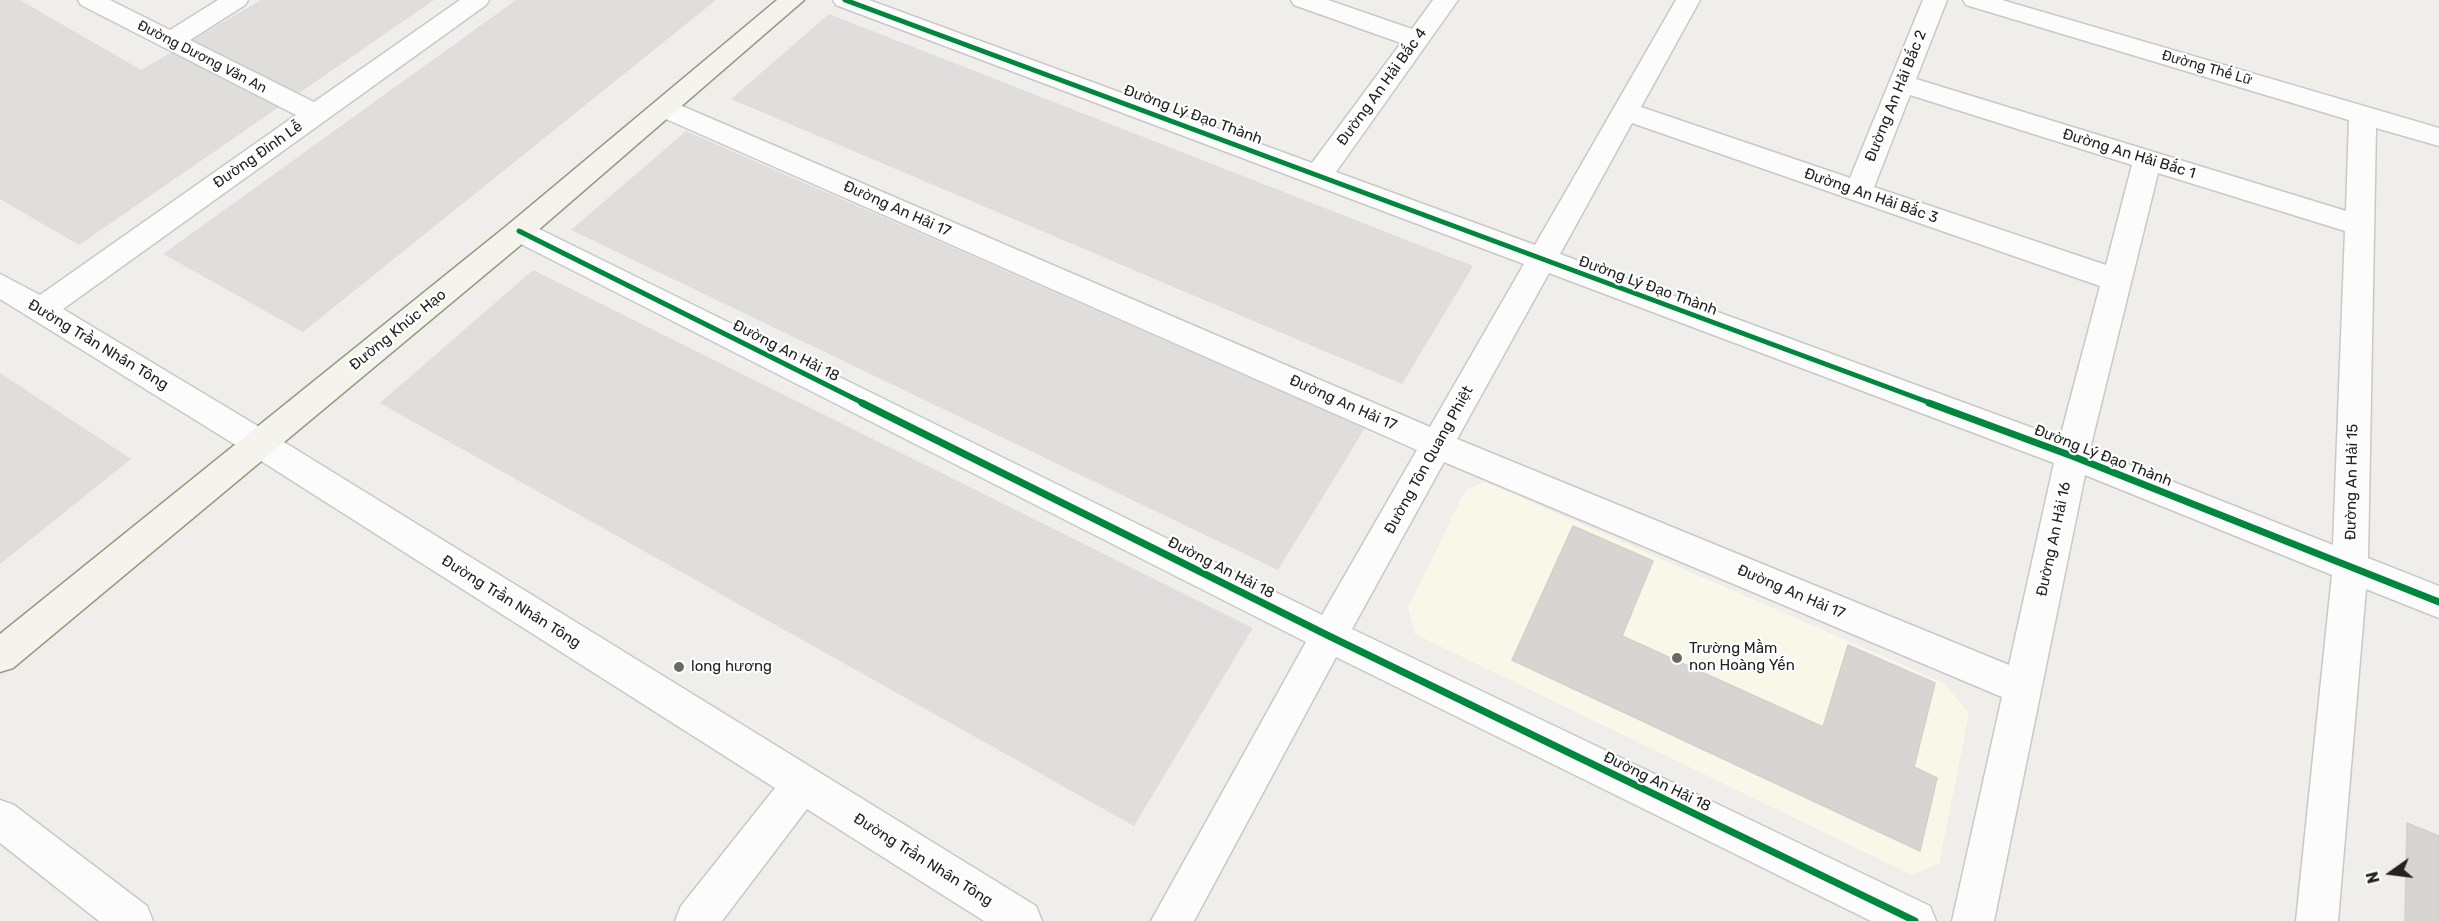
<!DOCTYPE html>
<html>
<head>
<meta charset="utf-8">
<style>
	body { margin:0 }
	#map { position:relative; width:2439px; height:921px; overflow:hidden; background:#f0eeeb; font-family:Rubik,sans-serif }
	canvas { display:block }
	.north { position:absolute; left:2361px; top:843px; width:60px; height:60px; -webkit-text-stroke:4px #fff; paint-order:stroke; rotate:256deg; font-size:16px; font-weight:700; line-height:24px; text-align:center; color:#222 }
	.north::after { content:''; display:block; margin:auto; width:21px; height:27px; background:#222; clip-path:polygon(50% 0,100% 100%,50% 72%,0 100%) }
</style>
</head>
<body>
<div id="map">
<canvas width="2439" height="921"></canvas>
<div class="north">N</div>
</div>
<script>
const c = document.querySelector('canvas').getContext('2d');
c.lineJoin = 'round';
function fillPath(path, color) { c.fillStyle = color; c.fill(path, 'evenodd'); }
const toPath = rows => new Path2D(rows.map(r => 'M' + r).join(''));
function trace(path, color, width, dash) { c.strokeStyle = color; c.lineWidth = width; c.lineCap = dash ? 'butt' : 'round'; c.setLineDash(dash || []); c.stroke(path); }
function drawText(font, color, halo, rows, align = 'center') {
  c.font = font + ' Rubik,sans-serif'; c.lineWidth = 4.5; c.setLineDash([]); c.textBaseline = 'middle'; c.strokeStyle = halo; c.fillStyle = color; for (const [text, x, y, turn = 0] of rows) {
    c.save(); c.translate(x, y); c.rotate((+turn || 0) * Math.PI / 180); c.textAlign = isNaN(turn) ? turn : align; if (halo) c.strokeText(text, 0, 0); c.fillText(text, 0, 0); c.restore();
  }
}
fillPath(toPath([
	[0,0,20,0,141,70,261,0,434,0,79,245,0,199],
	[516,0,716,0,303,332,163,254],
	[829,14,1473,266,1402,384,731,99],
	[686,131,1365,428,1278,570,571,230],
	[533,270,1253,628,1134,826,380,403],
	[0,373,131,459,0,564]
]), '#dfdedc');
fillPath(toPath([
	[1485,482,1944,683,1969,713,1939,864,1912,875,1415,634,1408,607,1466,489]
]), '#f8f7e8');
const building = toPath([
	[1573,526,1653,561,1622,636,1823,727,1848,645,1935,683,1914,767,1937,778,1920,851,1512,660,1573,526],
	[2407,823,2439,836,2439,921,2405,921,2407,823]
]);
fillPath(building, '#d7d4d2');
trace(building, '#d3d0cc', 1.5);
const street = toPath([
	[78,0,110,0,170,30,218,0,248,0,245,5,190,40,314,102,460,0,489,0,486,5,63,309,271,434,1036,906,1042,921,984,921,807,809,722,921,675,921,681,906,775,788,247,452,0,299,0,274,40,295,296,115,81,5,78,0],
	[833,0,869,0,1312,163,1401,43,1294,5,1291,0,1328,0,1412,29,1433,0,1458,0,1336,172,1535,245,1676,0,1700,0,1641,107,1850,178,1923,0,1947,0,1916,79,2346,211,2349,120,1966,5,1963,0,2002,0,2439,128,2439,146,2376,128,2368,558,2439,586,2439,618,2366,589,2338,921,2296,921,2332,575,2085,475,1994,921,1952,921,2002,697,1444,462,1352,629,1930,906,1936,921,1871,921,1336,657,1194,921,1151,921,1306,642,509,238,505,231,509,224,519,221,529,224,1322,615,1417,450,657,115,653,109,657,103,666,100,675,103,1430,427,1524,264,836,5,833,0],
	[1910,95,2132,165,2106,265,1874,187,1910,95],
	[1632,123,2100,286,2060,438,1560,254,1632,123],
	[2158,173,2345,231,2333,545,2090,449,2158,173],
	[1549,273,2054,463,2009,665,1457,439,1549,273],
	[0,800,14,805,147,906,153,921,99,921,0,843,0,800]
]);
const secondary = toPath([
	[777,0,804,0,529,238,13,668,0,672,0,634,509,224,777,0]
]);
trace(street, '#c9c8c7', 3);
trace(secondary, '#999a82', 3);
fillPath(street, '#fdfcfc');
fillPath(secondary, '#f4f4ed');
trace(toPath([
	[845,0,1933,404],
	[519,231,865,404]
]), '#00873e', 5);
trace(toPath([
	[862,403,1329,636,1915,921],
	[1929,403,2072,456,2439,602]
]), '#00873e', 7);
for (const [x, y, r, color] of [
	[1677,658,6,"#6a6968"],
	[679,667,6,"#6a6968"]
]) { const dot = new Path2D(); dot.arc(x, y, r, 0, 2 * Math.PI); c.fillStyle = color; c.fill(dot); trace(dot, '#fff', 2); }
drawText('14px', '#222', '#fff', [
	["Đường Dương Văn An",202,57,27],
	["Đường Thế Lữ",2207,68,16]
]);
drawText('15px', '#222', '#fff', [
	["Đường An Hải Bắc 4",1382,87,-54],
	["Đường An Hải Bắc 2",1896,96,-68],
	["Đường Lý Đạo Thành",1193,115,20],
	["Đường An Hải Bắc 1",2129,154,17],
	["Đường Đinh Lễ",258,155,-35],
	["Đường An Hải Bắc 3",1871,196,19],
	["Đường An Hải 17",897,209,24],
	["Đường Lý Đạo Thành",1648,286,20],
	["Đường Khúc Hạo",398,330,-39],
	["Đường Trần Nhân Tông",98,345,31],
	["Đường An Hải 18",786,351,27],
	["Đường An Hải 17",1343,403,24],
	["Đường Lý Đạo Thành",2103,456,21],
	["Đường Tôn Quang Phiệt",1429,460,-61],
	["Đường An Hải 15",2352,482,-89],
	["Đường An Hải 16",2054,539,-78],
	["Đường An Hải 18",1221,568,27],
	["Đường An Hải 17",1791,592,23],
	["Đường Trần Nhân Tông",511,602,32],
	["Đường An Hải 18",1657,782,26],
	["Đường Trần Nhân Tông",923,860,32]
]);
drawText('15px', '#222', '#fff', [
	["Trường Mầm",1689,649],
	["non Hoàng Yến",1689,666],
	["long hương",691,667]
], 'left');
</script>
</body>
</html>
